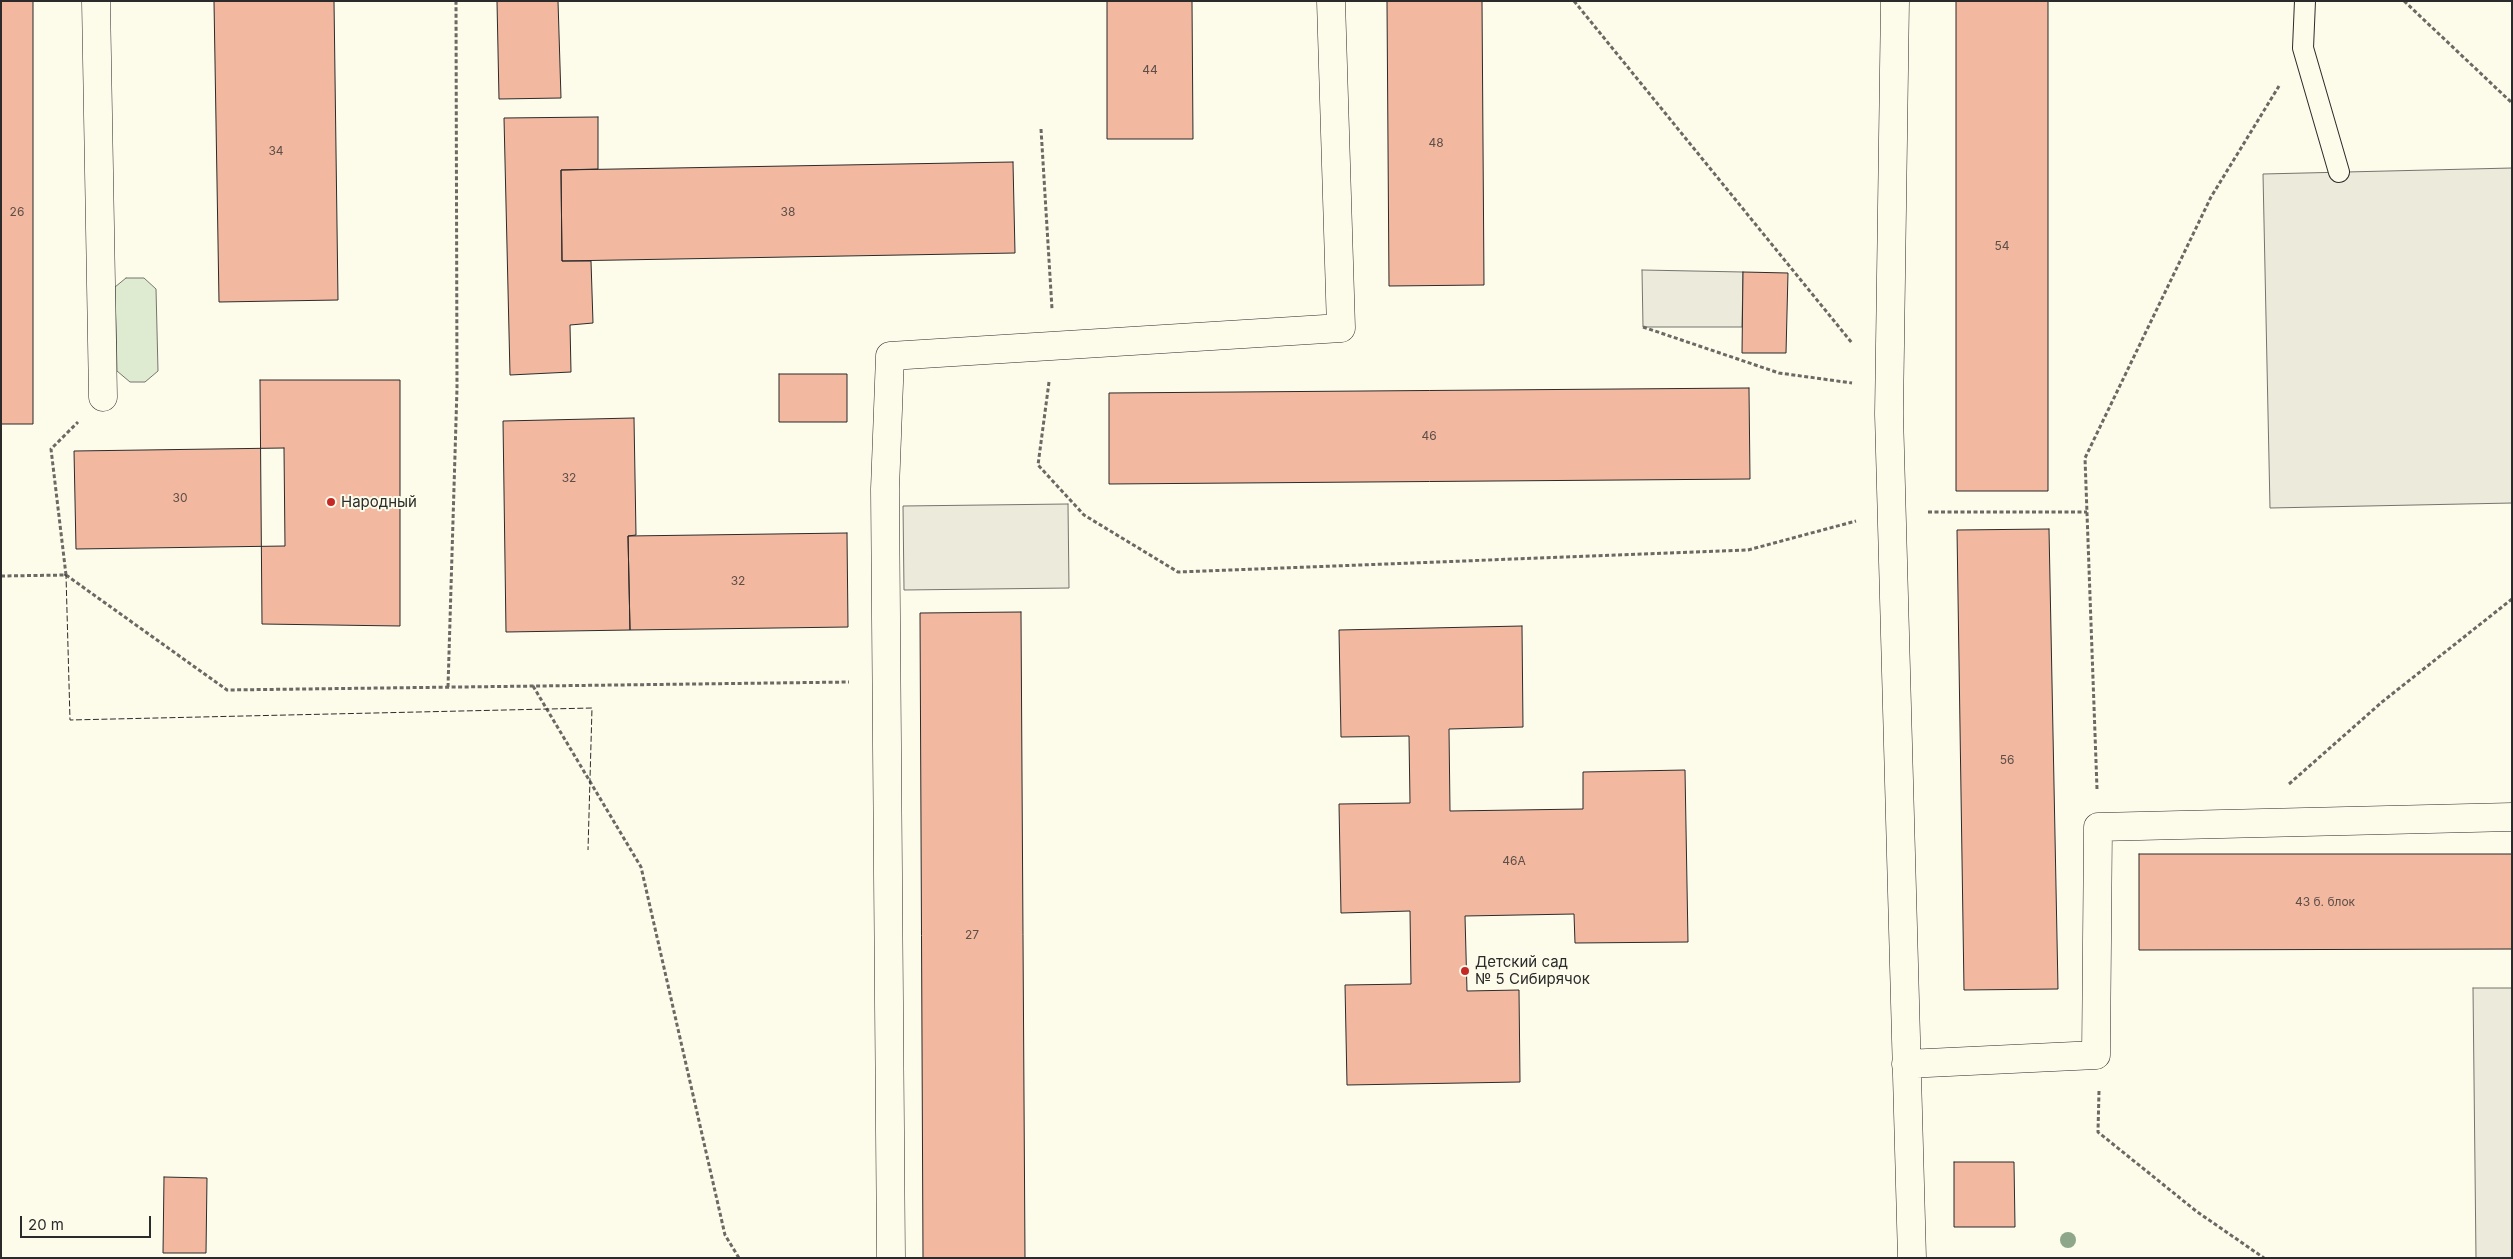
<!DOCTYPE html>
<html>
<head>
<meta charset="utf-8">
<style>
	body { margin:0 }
	#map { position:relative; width:2513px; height:1259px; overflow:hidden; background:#fdfbea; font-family:Inter,sans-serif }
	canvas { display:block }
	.frame { position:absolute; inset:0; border:2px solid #2b2b2b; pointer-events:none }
	.scale { position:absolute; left:20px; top:1216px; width:131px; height:22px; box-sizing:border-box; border:2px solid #2b2b2b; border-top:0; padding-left:6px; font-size:15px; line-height:18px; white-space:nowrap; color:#2b2b2b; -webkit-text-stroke:4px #fdfbea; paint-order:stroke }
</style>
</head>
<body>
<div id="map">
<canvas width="2513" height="1259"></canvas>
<div class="frame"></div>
<div class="scale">20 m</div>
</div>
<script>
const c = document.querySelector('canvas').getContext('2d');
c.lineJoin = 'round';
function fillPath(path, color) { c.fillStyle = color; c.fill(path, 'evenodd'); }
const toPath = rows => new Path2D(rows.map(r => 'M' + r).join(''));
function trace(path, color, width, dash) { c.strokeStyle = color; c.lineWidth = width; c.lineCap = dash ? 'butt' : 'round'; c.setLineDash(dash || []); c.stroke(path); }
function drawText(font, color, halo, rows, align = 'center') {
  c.font = font + ' Inter,sans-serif'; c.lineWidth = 4; c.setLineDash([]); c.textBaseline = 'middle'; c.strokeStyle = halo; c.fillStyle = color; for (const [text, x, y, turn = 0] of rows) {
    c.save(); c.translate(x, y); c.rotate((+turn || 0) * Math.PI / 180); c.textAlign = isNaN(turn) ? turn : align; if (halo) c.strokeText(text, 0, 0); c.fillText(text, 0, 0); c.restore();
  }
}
const green = toPath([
	[126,278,144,278,156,289,158,371,145,382,130,382,117,371,115,287,126,278]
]);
fillPath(green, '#deebd1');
trace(green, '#74746e', 1);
const parking = toPath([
	[2512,168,2512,503,2270,508,2263,174,2512,168],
	[1642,270,1743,272,1742,327,1643,327,1642,270],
	[1068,504,1069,588,904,590,903,506,1068,504],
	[2473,988,2512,988,2512,1258,2476,1258,2473,988]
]);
fillPath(parking, '#eceadb');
trace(parking, '#74746e', 1);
const building = toPath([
	[1,1,33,1,33,424,1,424,1,1],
	[214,1,334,1,338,300,219,302,214,1],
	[497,1,558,1,561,98,499,99,497,1],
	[1107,1,1192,1,1193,139,1107,139,1107,1],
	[1387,1,1482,1,1484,285,1389,286,1387,1],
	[1956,1,2048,1,2048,491,1956,491,1956,1],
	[598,117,598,169,561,170,562,261,591,261,593,323,570,325,571,372,510,375,504,118,598,117],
	[1013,162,1015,253,562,261,561,170,1013,162],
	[1743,272,1788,273,1786,353,1742,353,1743,272],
	[779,374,847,374,847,422,779,422,779,374],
	[260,380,400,380,400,626,262,624,260,380],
	[1749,388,1750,479,1109,484,1109,393,1749,388],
	[634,418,636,535,628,536,630,630,506,632,503,421,634,418],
	[284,448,285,546,76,549,74,451,284,448],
	[2049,529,2058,989,1964,990,1957,530,2049,529],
	[847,533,848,627,630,630,628,536,847,533],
	[1021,612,1025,1258,923,1258,920,613,1021,612],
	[1522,626,1523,727,1449,729,1450,811,1583,809,1583,772,1685,770,1688,942,1575,943,1574,914,1465,916,1467,991,1519,990,1520,1082,1347,1085,1345,985,1411,984,1410,911,1341,913,1339,804,1410,803,1409,736,1341,737,1339,630,1522,626],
	[2139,854,2512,854,2512,949,2139,950,2139,854],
	[1954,1162,2014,1162,2015,1227,1954,1227,1954,1162],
	[164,1177,207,1178,206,1253,163,1253,164,1177]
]);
fillPath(building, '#f2b8a0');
trace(building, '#2b2b2b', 1);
const service = toPath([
	[2305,1,2303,48,2339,172]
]);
const minor = toPath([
	[96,1,103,397],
	[1895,1,1889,414,1912,1258],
	[1906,1064,2096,1055,2098,827,2512,817],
	[891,1258,885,489,890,356,1341,328,1331,1]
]);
trace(service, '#2b2b2b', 22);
trace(minor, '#2b2b2b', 29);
trace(toPath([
	[1574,1,1852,343],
	[2404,1,2512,103],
	[1041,129,1052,309],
	[1643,327,1779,373,1852,383],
	[1049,382,1038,465,1084,515,1178,572,1748,550,1856,521],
	[1928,512,2087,512],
	[66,575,51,449,78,422],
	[1,576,66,575,227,690,849,682],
	[533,686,641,867,725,1235,739,1258],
	[448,687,457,388,456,1],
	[2289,784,2382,702,2512,599],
	[2097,789,2085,458,2211,197,2279,86],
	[2099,1091,2098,1132,2196,1211,2264,1258]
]), '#6a6964', 3, [4, 2.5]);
trace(service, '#fdfbea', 20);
trace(minor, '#fdfbea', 28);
trace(toPath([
	[64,575,66,575,70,720,592,708,588,850]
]), '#2b2b2b', 1, [6, 2.5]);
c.fillStyle = '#8ea78a';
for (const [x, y] of [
	[2068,1240]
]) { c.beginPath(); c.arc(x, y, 8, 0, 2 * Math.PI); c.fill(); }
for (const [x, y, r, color] of [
	[331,502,5,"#c62828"],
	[1465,971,5,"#c62828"]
]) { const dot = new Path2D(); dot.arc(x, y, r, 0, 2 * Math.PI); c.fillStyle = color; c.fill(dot); trace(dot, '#fdfbea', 2); }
drawText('12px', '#5d4e48', null, [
	["44",1150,70],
	["48",1436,143],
	["34",276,151],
	["26",17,212],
	["38",788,212],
	["54",2002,246],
	["46",1429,436],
	["32",569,478],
	["30",180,498],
	["32",738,581],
	["56",2007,760],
	["46А",1514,861],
	["43 б. блок",2325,902],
	["27",972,935]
]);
drawText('15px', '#2b2b2b', '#fdfbea', [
	["Народный",341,502],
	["Детский сад",1475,962],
	["№ 5 Сибирячок",1475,979]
], 'left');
</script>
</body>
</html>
